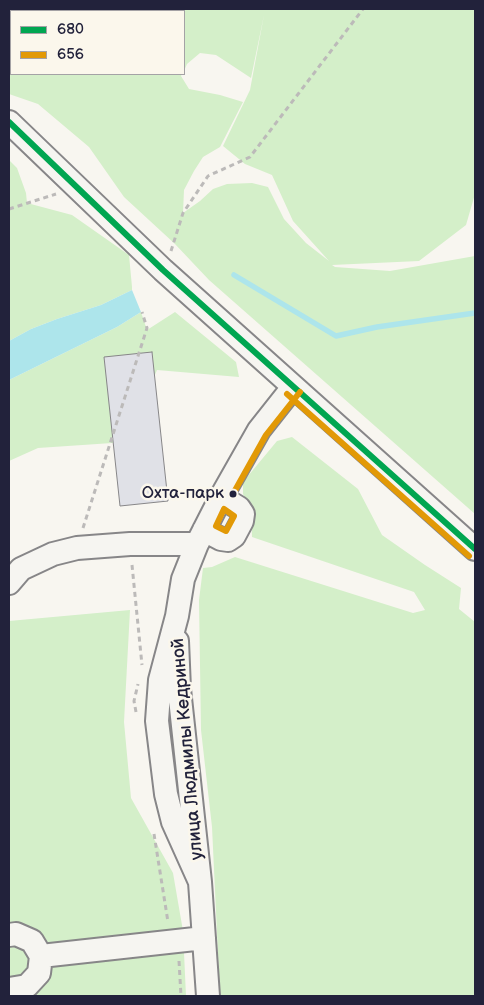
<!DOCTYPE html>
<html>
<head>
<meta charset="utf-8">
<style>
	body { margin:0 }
	#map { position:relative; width:484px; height:1005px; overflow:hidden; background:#f8f6f0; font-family:"Balsamiq Sans",sans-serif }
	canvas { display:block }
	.frame { position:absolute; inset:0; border:10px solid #22223b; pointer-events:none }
	.legend { position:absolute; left:10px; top:10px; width:175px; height:65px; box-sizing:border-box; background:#fbf7ec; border:1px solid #a4a2a5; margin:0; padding:6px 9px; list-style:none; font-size:15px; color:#22223b }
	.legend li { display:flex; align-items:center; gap:10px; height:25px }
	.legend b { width:25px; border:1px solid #a4a2a5 }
</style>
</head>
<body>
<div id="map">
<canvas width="484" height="1005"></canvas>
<div class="frame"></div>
<ul class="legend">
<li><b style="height:6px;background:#00a651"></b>680</li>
<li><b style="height:6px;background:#e29906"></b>656</li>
</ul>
</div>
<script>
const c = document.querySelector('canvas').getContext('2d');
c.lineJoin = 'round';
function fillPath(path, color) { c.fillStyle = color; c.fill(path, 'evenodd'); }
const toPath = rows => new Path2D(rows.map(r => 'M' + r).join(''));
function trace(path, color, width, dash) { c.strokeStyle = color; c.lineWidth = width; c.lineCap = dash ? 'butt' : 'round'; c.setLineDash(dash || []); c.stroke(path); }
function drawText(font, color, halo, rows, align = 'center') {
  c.font = font + ' "Balsamiq Sans",sans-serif'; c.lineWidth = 5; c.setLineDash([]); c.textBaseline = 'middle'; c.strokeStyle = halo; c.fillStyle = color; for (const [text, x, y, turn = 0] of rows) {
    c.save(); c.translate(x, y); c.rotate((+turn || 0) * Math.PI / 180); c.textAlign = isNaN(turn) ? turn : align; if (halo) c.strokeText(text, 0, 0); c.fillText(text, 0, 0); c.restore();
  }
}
fillPath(toPath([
	[9,9,475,9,475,194,466,225,419,261,332,265,335,267,390,271,475,256,475,514,209,280,175,244,124,197,89,147,38,104,9,94],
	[11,11,184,11,184,71,187,64,200,53,216,55,251,78,264,15,250,90,223,146,245,164,272,175,293,221,329,261,306,243,284,219,268,187,252,183,227,184,213,189,200,201,183,213,184,190,194,171,203,157,220,147,243,102,220,95,189,89,181,76,182,74,11,74],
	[9,160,17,168,26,193,27,203,72,215,129,255,132,287,132,290,101,305,57,319,31,329,9,341],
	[141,312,147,330,175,312,236,362,239,377,157,370,127,442,38,448,9,461,9,380,117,327],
	[292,437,358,489,382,535,425,565,461,588,459,609,475,622,475,996,220,996,212,827,201,730,199,600,203,568,212,567,235,557,413,613,425,610,414,592,252,537,251,509,243,494,243,482,277,441],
	[130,610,124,722,131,798,173,873,183,931,186,996,9,996,9,621]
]), '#d4efc9');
fillPath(toPath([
	[132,290,141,312,117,327,9,380,9,341,31,329,57,319,101,305]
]), '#ade5eb');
trace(toPath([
	[234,275,336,336,377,327,475,313]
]), '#ade5eb', 5.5);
const building = toPath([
	[152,352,168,501,120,506,104,357,152,352]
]);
fillPath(building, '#e0e1e7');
trace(building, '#878688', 1);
const minor = toPath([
	[9,122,163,270,475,549],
	[204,530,221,539,228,540,234,536,242,521,243,514,239,508,221,497],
	[9,583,21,569,53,554,77,548,130,544,197,544],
	[177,641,179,689,200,882,208,996],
	[200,882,173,822,166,794,157,721,160,680,177,616,183,579,197,544,221,497,259,430,293,387],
	[9,935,16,934,32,941,41,956,39,973,27,986,9,989],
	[41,956,204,938]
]);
trace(minor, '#878688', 26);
trace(toPath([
	[9,209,56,194],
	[171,251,183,213,208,176,250,157,363,9],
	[83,528,147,328,142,312],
	[132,565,142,665],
	[136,712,134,701,138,684],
	[154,834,168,922],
	[179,961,181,996]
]), '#bcbab9', 3, [5, 4]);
trace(minor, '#f6f5f1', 22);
trace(toPath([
	[9,122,163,270,475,549]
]), '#00a651', 6);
trace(toPath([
	[287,394,469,556],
	[233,494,266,435,300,392],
	[224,509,234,516,226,531,216,526,224,509]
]), '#e29906', 6);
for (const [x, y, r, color] of [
	[233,494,4.5,"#22223b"]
]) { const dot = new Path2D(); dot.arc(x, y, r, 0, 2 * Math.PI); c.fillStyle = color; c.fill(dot); trace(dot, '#fbf7ec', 2); }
drawText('17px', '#22223b', '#fbf7ec', [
	["Охта-парк",224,494]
], 'right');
drawText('18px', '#22223b', '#fbf7ec', [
	["улица Людмилы Кедриной",188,749,-95]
]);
</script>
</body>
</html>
